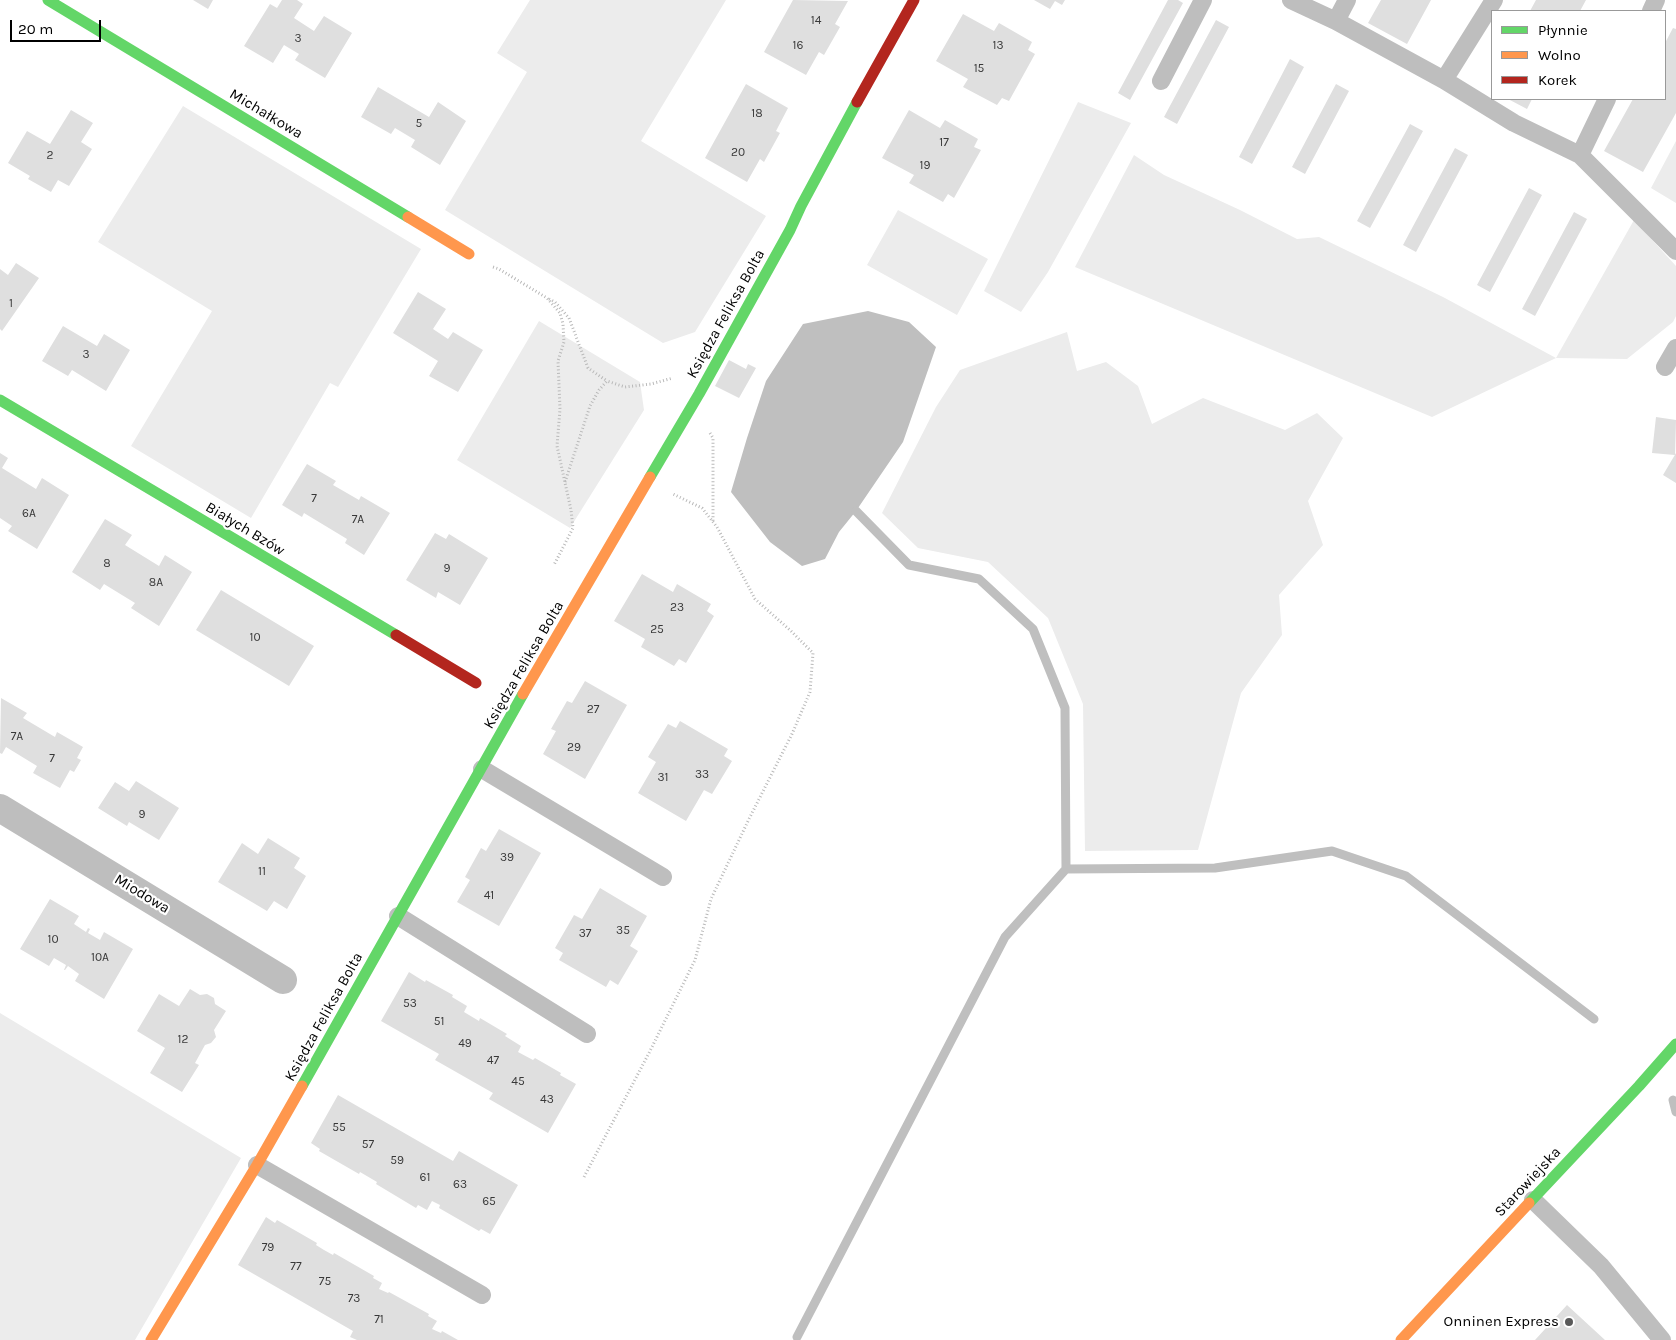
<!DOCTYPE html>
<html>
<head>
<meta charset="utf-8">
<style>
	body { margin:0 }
	#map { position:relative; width:1676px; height:1340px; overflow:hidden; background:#fff; font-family:Karla,sans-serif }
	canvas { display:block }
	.legend { position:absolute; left:1491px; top:10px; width:175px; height:90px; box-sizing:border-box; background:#fff; border:1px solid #999; margin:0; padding:6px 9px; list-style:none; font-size:15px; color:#000 }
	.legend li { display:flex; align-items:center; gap:10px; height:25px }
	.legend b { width:25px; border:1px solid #999 }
	.scale { position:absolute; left:10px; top:20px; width:91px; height:22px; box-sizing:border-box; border:2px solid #000; border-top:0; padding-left:6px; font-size:15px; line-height:18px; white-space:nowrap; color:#000; -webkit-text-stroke:4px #fff; paint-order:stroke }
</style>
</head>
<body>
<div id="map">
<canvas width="1676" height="1340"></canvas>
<ul class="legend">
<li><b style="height:6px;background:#63d668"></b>Płynnie</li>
<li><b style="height:6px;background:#ff974d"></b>Wolno</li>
<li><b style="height:6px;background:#b3261e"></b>Korek</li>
</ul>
<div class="scale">20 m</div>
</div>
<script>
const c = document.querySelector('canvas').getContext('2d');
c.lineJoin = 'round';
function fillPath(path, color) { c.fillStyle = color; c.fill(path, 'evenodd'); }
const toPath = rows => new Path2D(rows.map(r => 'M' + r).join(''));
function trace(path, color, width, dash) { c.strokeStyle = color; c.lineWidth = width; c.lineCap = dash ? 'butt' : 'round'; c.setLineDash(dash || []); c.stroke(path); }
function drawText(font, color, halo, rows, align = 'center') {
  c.font = font + ' Karla,sans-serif'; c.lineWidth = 4.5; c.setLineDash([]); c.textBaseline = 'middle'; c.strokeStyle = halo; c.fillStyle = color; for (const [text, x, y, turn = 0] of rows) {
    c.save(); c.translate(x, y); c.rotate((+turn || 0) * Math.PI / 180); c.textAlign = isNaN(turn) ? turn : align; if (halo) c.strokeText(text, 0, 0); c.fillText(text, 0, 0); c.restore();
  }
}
fillPath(toPath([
	[530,0,726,0,641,141,766,216,695,332,663,343,445,210,527,72,497,53],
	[1078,102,1131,123,1048,272,1021,312,984,291],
	[183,106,421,249,338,387,330,383,251,518,131,446,212,311,98,242],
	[1676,141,1676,203,1651,188],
	[1134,155,1164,175,1240,210,1297,239,1319,237,1443,297,1556,358,1634,220,1676,266,1676,316,1673,322,1627,359,1556,358,1432,417,1075,267],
	[898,210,988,259,957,315,867,265],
	[539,321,640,382,644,410,570,528,457,460],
	[1067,332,1077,371,1106,362,1138,386,1152,424,1203,398,1285,430,1317,413,1343,438,1308,501,1323,545,1279,595,1282,635,1241,693,1198,850,1085,851,1083,704,1048,618,988,562,918,548,882,513,936,407,960,370],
	[0,1013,241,1158,135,1340,0,1340]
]), '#ececec');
fillPath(toPath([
	[868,311,909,322,936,347,903,442,856,511,839,532,825,559,802,566,770,542,731,492,747,438,766,381,803,324]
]), '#bfbfbf');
trace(toPath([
	[1066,869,1215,868,1332,851,1406,876,1594,1019],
	[1673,1100,1676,1112],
	[797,1337,1005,937,1066,869,1065,708,1033,629,979,579,909,565,856,511]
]), '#bfbfbf', 9);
fillPath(toPath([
	[193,0,213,0,208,9],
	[282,0,297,0,303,4,294,18,314,31,324,16,352,33,325,78,295,60,299,54,284,45,273,63,244,46,270,4,277,8],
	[793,0,848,1,835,24,840,27,824,55,819,52,806,75,764,52],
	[1034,0,1065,0,1062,5,1055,1,1050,9],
	[1168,0,1178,0,1183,3,1130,100,1118,93],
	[1381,0,1431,0,1407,44,1368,23],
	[1536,0,1586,0,1580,11,1530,11],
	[963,14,994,31,999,23,1032,42,1028,50,1035,54,1009,101,1002,98,997,105,963,87,968,79,936,61],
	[1216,20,1229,27,1177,124,1164,117],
	[1673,28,1676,29,1676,113,1643,172,1604,151,1633,99,1665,99,1665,43],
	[1290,59,1304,67,1252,164,1239,157],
	[746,84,788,108,776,131,780,133,764,162,760,159,747,182,705,158],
	[1336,84,1349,91,1305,174,1292,167],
	[378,87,429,117,438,102,466,121,440,165,411,147,415,140,395,128,391,134,361,117],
	[1508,99,1532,99,1527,109],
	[71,110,93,123,81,142,92,149,69,186,58,180,51,192,28,179,30,176,8,163,27,131,50,144],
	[909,110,940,128,945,120,978,139,974,147,981,150,954,198,948,194,943,202,909,183,914,175,882,158],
	[1410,124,1423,131,1370,228,1357,221],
	[1455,148,1468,155,1416,252,1403,245],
	[1529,188,1542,195,1490,292,1477,285],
	[1574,212,1587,219,1535,316,1522,309],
	[16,263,39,278,2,331,0,329,0,269,8,275],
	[418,292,446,309,433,329,448,339,453,332,483,350,458,392,429,376,438,361,393,333],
	[63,326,97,346,104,334,130,350,106,391,72,370,68,376,42,361],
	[729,360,746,369,748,364,756,368,739,398,715,386],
	[1656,417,1676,420,1675,455,1652,453],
	[0,453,8,458,2,468,36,489,42,478,69,495,37,549,8,531,12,526,0,518],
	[1676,453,1676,483,1663,475],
	[307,464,336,481,333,485,359,500,361,496,390,513,364,555,345,543,347,539,304,513,302,517,282,505],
	[105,519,132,535,125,545,159,566,165,555,192,572,159,626,131,608,135,603,104,584,100,590,72,572],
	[435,533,446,539,449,534,488,558,460,605,438,592,436,598,406,580],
	[642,574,673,592,677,584,711,604,707,611,714,616,686,663,679,659,674,666,641,647,645,639,614,621],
	[221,590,314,646,289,686,196,630],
	[585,681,627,705,585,779,543,754,556,731,551,729,567,701,572,703],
	[1,698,27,713,23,718,55,737,57,732,83,747,77,758,81,760,74,772,70,770,60,788,33,773,37,766,6,747,2,754,0,753],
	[680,721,728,749,724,756,732,761,712,794,704,790,686,821,638,793,656,762,648,757,668,724,676,728],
	[136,781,179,808,159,840,129,822,127,826,98,808,115,782,129,791],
	[499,829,541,853,499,926,457,902,470,880,465,877,481,848,486,851],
	[268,838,300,858,294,868,306,876,287,909,274,901,267,911,218,882,242,843,258,854],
	[600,888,647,916,630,946,638,951,618,985,610,980,606,987,559,960,563,953,555,948,574,915,582,919],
	[50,899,79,916,74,924,86,932,88,928,90,929,88,933,100,940,104,932,133,949,104,999,75,981,79,974,68,966,65,970,64,970,66,965,54,958,49,966,20,949],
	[409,972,425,982,426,980,453,995,452,997,467,1006,464,1012,479,1021,480,1018,507,1034,505,1036,521,1046,518,1052,533,1060,535,1058,561,1073,560,1075,576,1084,548,1133,489,1099,493,1093,435,1060,439,1054,381,1021],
	[190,989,200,995,207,994,214,998,215,1004,226,1011,214,1030,216,1037,211,1043,205,1045,195,1063,199,1065,182,1092,150,1073,165,1048,137,1031,159,994,179,1006],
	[338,1095,453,1161,459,1151,518,1185,490,1234,481,1229,479,1231,439,1208,440,1205,432,1201,427,1210,418,1205,416,1208,376,1184,377,1182,360,1172,359,1174,319,1151,320,1149,311,1143],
	[266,1217,275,1223,277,1220,317,1243,316,1245,324,1250,333,1255,334,1253,374,1276,373,1278,382,1283,379,1289,388,1293,389,1292,429,1314,428,1316,437,1321,432,1329,441,1333,442,1331,458,1340,357,1340,350,1337,353,1331,238,1265],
	[1567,1305,1605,1340,1535,1340]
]), '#dfdfdf');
trace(toPath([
	[493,267,499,269,547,298,560,313,563,324,564,342,558,361,560,409,557,446,571,510,573,528,554,565],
	[549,299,555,302,569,318,588,368,607,381],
	[710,433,713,438,713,521],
	[565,482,590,406,599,390,607,381,625,387,651,384,673,378],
	[584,1177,650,1051,695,960,711,899,749,819,792,734,810,692,813,653,791,631,755,599,717,527,702,508,673,494]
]), '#b9b9b9', 3, [1, 2.5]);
trace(toPath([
	[1291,0,1336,21,1444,80,1514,123,1580,155,1676,251],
	[1651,11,1656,0],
	[1336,21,1347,0],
	[1444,80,1494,0],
	[1161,81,1203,0],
	[1580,155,1607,99],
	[1665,367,1676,348],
	[482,769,663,877],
	[398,916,587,1034],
	[257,1165,482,1295],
	[1533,1200,1601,1266,1662,1340]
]), '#bebebe', 18);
trace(toPath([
	[0,808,283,980]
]), '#bebebe', 28);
trace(toPath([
	[48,0,408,217],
	[0,400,396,635],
	[650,477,699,394,790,230,801,206,857,102],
	[302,1086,523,694],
	[1529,1203,1639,1086,1676,1044]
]), '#63d668', 11);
trace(toPath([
	[408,217,469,254],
	[523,694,650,477],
	[151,1340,257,1165,302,1086],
	[1401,1340,1529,1203]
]), '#ff974d', 11);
trace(toPath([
	[857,102,914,0],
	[396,635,476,683]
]), '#b3261e', 11);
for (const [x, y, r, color] of [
	[1569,1322,5,"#595959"]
]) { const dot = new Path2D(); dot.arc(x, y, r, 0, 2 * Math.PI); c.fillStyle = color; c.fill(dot); trace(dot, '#fff', 2); }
drawText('12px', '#383838', null, [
	["14",816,21],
	["3",298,39],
	["16",798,46],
	["13",998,46],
	["15",979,69],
	["18",757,114],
	["5",419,124],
	["17",944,143],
	["20",738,153],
	["2",50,156],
	["19",925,166],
	["1",11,304],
	["3",86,355],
	["7",314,499],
	["6A",29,514],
	["7A",358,520],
	["8",107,564],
	["9",447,569],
	["8A",156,583],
	["23",677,608],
	["25",657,630],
	["10",255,638],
	["27",593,710],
	["7A",17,737],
	["29",574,748],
	["7",52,759],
	["33",702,775],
	["31",663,778],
	["9",142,815],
	["39",507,858],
	["11",262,872],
	["41",489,896],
	["35",623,931],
	["37",585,934],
	["10",53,940],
	["10A",100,958],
	["53",410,1004],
	["51",439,1022],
	["12",183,1040],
	["49",465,1044],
	["47",493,1061],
	["45",518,1082],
	["43",547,1100],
	["55",339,1128],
	["57",368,1145],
	["59",397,1161],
	["61",425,1178],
	["63",460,1185],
	["65",489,1202],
	["79",268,1248],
	["77",296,1267],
	["75",325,1282],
	["73",354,1299],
	["71",379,1320]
]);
drawText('15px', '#000', '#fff', [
	["Michałkowa",266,114,31],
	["Księdza Feliksa Bolta",726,314,-61],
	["Białych Bzów",245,529,31],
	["Księdza Feliksa Bolta",524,665,-60],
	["Miodowa",142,894,31],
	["Księdza Feliksa Bolta",324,1017,-61],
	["Starowiejska",1528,1182,-47]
]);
drawText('15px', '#000', '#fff', [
	["Onninen Express",1559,1322]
], 'right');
</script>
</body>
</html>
